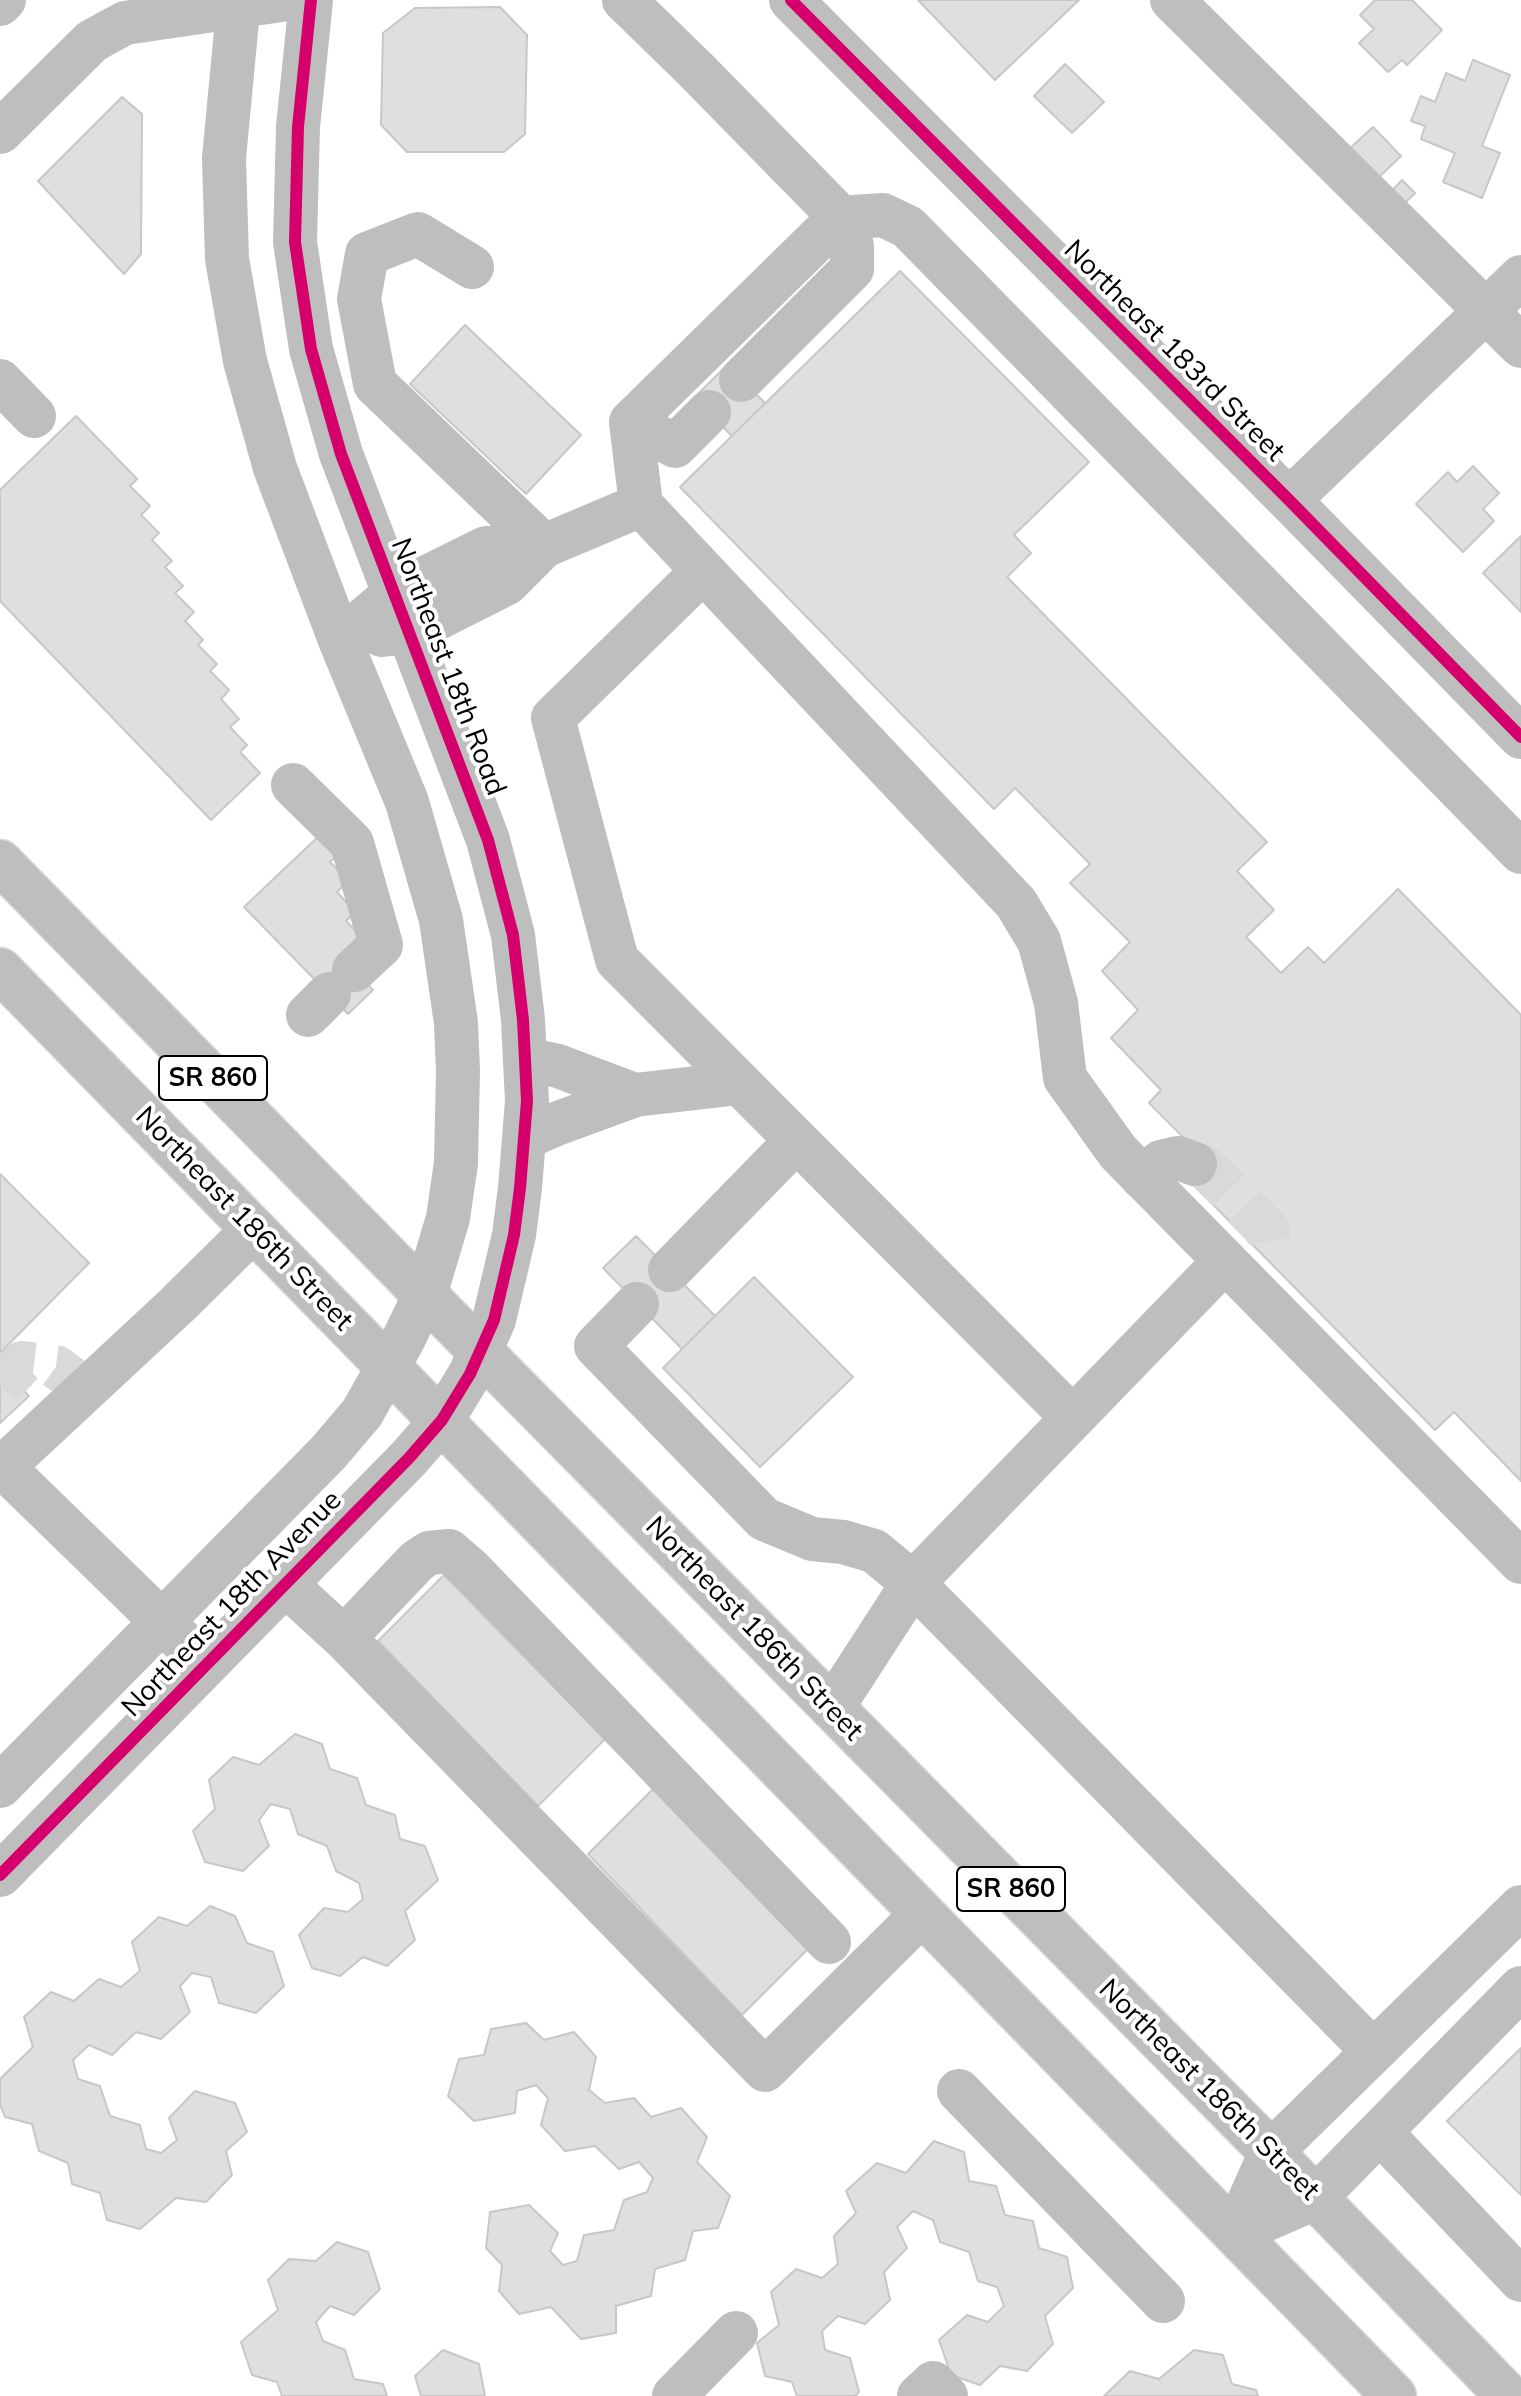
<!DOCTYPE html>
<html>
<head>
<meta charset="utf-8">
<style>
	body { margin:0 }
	canvas { display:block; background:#fff }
</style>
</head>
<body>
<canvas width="1521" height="2396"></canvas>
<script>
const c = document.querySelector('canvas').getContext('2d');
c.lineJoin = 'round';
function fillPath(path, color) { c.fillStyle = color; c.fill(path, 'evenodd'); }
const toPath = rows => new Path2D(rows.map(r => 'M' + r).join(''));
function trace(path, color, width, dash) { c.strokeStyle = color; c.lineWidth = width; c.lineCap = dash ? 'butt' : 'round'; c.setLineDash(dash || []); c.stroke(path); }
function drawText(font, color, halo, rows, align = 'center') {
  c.font = font + ' Mulish,sans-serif'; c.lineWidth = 8; c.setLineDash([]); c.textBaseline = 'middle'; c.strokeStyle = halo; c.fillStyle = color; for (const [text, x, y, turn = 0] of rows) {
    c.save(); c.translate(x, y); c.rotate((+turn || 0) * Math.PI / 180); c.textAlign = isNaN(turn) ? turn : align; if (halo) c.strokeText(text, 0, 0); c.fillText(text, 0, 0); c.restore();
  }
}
const building = toPath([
	[918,0,1079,0,995,80,918,0],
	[1375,0,1412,0,1442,30,1407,65,1402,60,1388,72,1359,43,1374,29,1360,15,1375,0],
	[500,7,527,35,525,134,504,152,407,152,381,125,383,33,415,8,500,7],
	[1473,60,1510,75,1482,146,1500,153,1482,198,1443,182,1455,153,1421,139,1425,126,1411,121,1421,96,1435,102,1446,73,1465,81,1473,60],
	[1065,64,1104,102,1072,133,1034,96,1065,64],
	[122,97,142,114,141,254,124,274,38,181,122,97],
	[1373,127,1401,156,1374,182,1346,152,1373,127],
	[1402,180,1415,193,1402,206,1389,194,1402,180],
	[900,271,1089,462,1014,535,1031,553,1007,577,1267,842,1237,871,1274,910,1246,937,1281,973,1308,947,1324,963,1398,889,1521,1015,1521,1481,1454,1412,1435,1430,1184,1175,1203,1157,1149,1103,1161,1090,1111,1038,1138,1010,1102,971,1130,942,1070,883,1090,864,1015,788,994,809,680,487,900,271],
	[465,325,581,435,526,494,410,384,465,325],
	[727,365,765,403,732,436,694,398,727,365],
	[76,416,137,479,130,486,150,506,141,515,159,533,152,540,172,561,165,567,183,586,175,593,194,612,185,621,203,640,198,645,217,664,210,671,229,690,221,699,239,719,230,727,247,745,240,752,260,773,211,820,0,601,0,490,76,416],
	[1473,466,1499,493,1483,509,1494,521,1463,552,1416,504,1448,472,1457,482,1473,466],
	[1521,536,1521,612,1483,573,1521,536],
	[321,834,339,854,330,862,348,881,337,892,355,912,346,921,365,940,319,984,244,907,321,834],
	[345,960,373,990,348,1014,319,984,345,960],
	[0,1174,89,1263,0,1353,0,1174],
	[636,1236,715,1316,682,1349,603,1268,636,1236],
	[754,1277,853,1377,760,1467,663,1368,754,1277],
	[0,1364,29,1396,0,1423,0,1364],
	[444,1575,605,1739,538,1806,378,1641,444,1575],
	[295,1734,322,1744,330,1769,357,1778,366,1805,395,1815,400,1839,425,1846,438,1880,405,1911,415,1940,387,1966,363,1957,340,1976,312,1968,299,1935,324,1908,348,1912,363,1899,359,1883,336,1871,327,1846,298,1834,290,1809,271,1804,259,1820,269,1846,243,1871,205,1862,193,1831,215,1809,209,1780,233,1757,259,1765,295,1734],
	[655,1787,808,1949,742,2015,588,1854,655,1787],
	[210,1906,235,1916,247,1943,273,1952,284,1986,256,2013,219,2003,211,1977,192,1973,180,1986,190,2012,161,2039,136,2032,112,2055,89,2045,73,2060,78,2079,100,2086,110,2116,140,2125,146,2149,161,2153,177,2140,169,2118,195,2091,235,2103,247,2132,226,2151,232,2175,206,2202,176,2198,140,2229,107,2220,100,2193,72,2184,68,2163,39,2151,32,2124,5,2117,0,2104,0,2079,33,2047,24,2017,51,1992,74,2001,99,1979,121,1987,140,1971,132,1942,159,1917,187,1926,210,1906],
	[526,2023,544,2040,574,2032,596,2057,589,2090,605,2103,634,2098,651,2117,681,2108,707,2137,697,2162,730,2196,718,2228,693,2231,685,2260,655,2269,651,2296,616,2306,616,2333,581,2339,551,2307,519,2314,499,2291,502,2265,486,2248,490,2212,529,2205,558,2233,550,2251,563,2265,577,2261,584,2235,614,2230,624,2200,647,2192,653,2178,639,2162,619,2169,595,2146,565,2151,541,2125,548,2098,536,2085,517,2091,515,2113,474,2121,448,2096,459,2059,484,2055,491,2029,526,2023],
	[1521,2048,1521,2195,1447,2121,1521,2048],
	[934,2141,964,2152,969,2181,996,2186,1005,2215,1033,2221,1039,2248,1067,2257,1073,2288,1045,2316,1053,2344,1027,2371,1000,2366,980,2385,951,2375,939,2340,967,2315,988,2322,1004,2306,997,2287,978,2281,969,2252,940,2242,933,2220,913,2211,897,2227,907,2248,884,2272,890,2300,865,2324,838,2316,822,2331,825,2350,850,2358,859,2392,855,2396,797,2396,792,2382,765,2376,757,2343,779,2325,771,2292,796,2269,822,2278,838,2264,834,2236,856,2213,846,2191,877,2163,906,2173,934,2141],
	[337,2242,368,2252,380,2289,354,2315,330,2306,316,2322,323,2341,345,2350,354,2379,383,2384,387,2396,282,2396,277,2382,252,2375,241,2342,278,2310,268,2280,289,2259,316,2261,337,2242],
	[443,2350,479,2364,485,2396,421,2396,415,2376,443,2350],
	[1194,2350,1223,2355,1232,2384,1256,2390,1258,2396,1104,2396,1130,2371,1159,2379,1194,2350]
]);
fillPath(building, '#dfdfdf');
trace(building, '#c7c7c7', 2);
trace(toPath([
	[1195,1164,1206,1168,1268,1231,1270,1244,1266,1259],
	[0,1386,22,1363,56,1367,86,1389]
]), '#d9d9d9', 44, [44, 22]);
const major = toPath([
	[0,862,481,1352,1271,2152,1508,2396],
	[0,970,1394,2396]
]);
trace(major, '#dbdbdb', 47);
trace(toPath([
	[624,0,695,69,841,218,852,246,852,269,741,380],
	[791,0,1289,500,1521,737],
	[1172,0,1521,346],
	[0,4,4,0],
	[0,132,92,41,125,23,281,0],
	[472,267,418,234,367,254,359,299,375,384,544,546],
	[0,381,34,416],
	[631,422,641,505,1016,903,1039,941,1056,1003,1065,1078,1118,1152,1521,1562],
	[631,422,839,218,883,215,908,227,1521,852],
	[631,422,675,446,709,412],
	[1289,500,1521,277],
	[703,571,553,718,617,960,1073,1418],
	[382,635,410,632,507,583,544,546],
	[340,640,395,593,486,548,544,546,641,505],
	[293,785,352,843,381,945,354,970],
	[308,1015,329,994],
	[526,1059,558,1066,635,1095],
	[524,1138,556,1124,635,1095,739,1083],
	[1142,1177,1161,1162,1178,1158,1195,1164],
	[670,1270,796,1141],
	[637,1304,596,1346,764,1519,812,1539,843,1542,874,1551,913,1583,1373,2051],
	[285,1584,344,1638],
	[184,1643,3,1467,177,1305,254,1229],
	[832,1708,913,1583,1225,1261],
	[0,1786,328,1453,362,1413,403,1340,425,1295,448,1218,456,1163,458,1071,456,1023,441,920,407,802,340,640,275,468,245,361,227,259,224,158,239,0],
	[0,1875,409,1458,442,1420,470,1374,494,1320,514,1235,520,1188,527,1101,523,1020,513,935,488,840,341,454,311,349,295,242,298,127,311,0],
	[829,1942,471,1570,449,1551,429,1553,417,1561,344,1638,765,2070,922,1914],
	[959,2091,1163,2301],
	[1380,2132,1521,2280],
	[1235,2233,1271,2152,1521,1907],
	[1235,2233,1315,2198,1521,1988],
	[674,2396,736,2333],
	[919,2396,933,2383,946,2396]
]), '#bebebe', 44);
trace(major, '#bebebe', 44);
trace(toPath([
	[791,0,1289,500,1521,737],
	[0,1875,409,1458,442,1420,470,1374,494,1320,514,1235,520,1188,527,1101,523,1020,513,935,488,840,341,454,311,349,295,242,298,127,311,0]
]), '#d6006c', 12);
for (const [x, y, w] of [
	[213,1078,108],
	[1011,1889,108]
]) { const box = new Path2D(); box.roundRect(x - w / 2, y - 22, w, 44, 6); c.fillStyle = '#fff'; c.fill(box); trace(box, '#000', 2); }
drawText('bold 26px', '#000', null, [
	["SR 860",213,1078],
	["SR 860",1011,1889]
]);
drawText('28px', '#000', '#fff', [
	["Northeast 183rd Street",1174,351,45],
	["Northeast 18th Road",448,667,69],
	["Northeast 186th Street",244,1219,46],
	["Northeast 18th Avenue",232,1604,-46],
	["Northeast 186th Street",754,1629,46],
	["Northeast 186th Street",1209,2090,45]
]);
</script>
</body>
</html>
